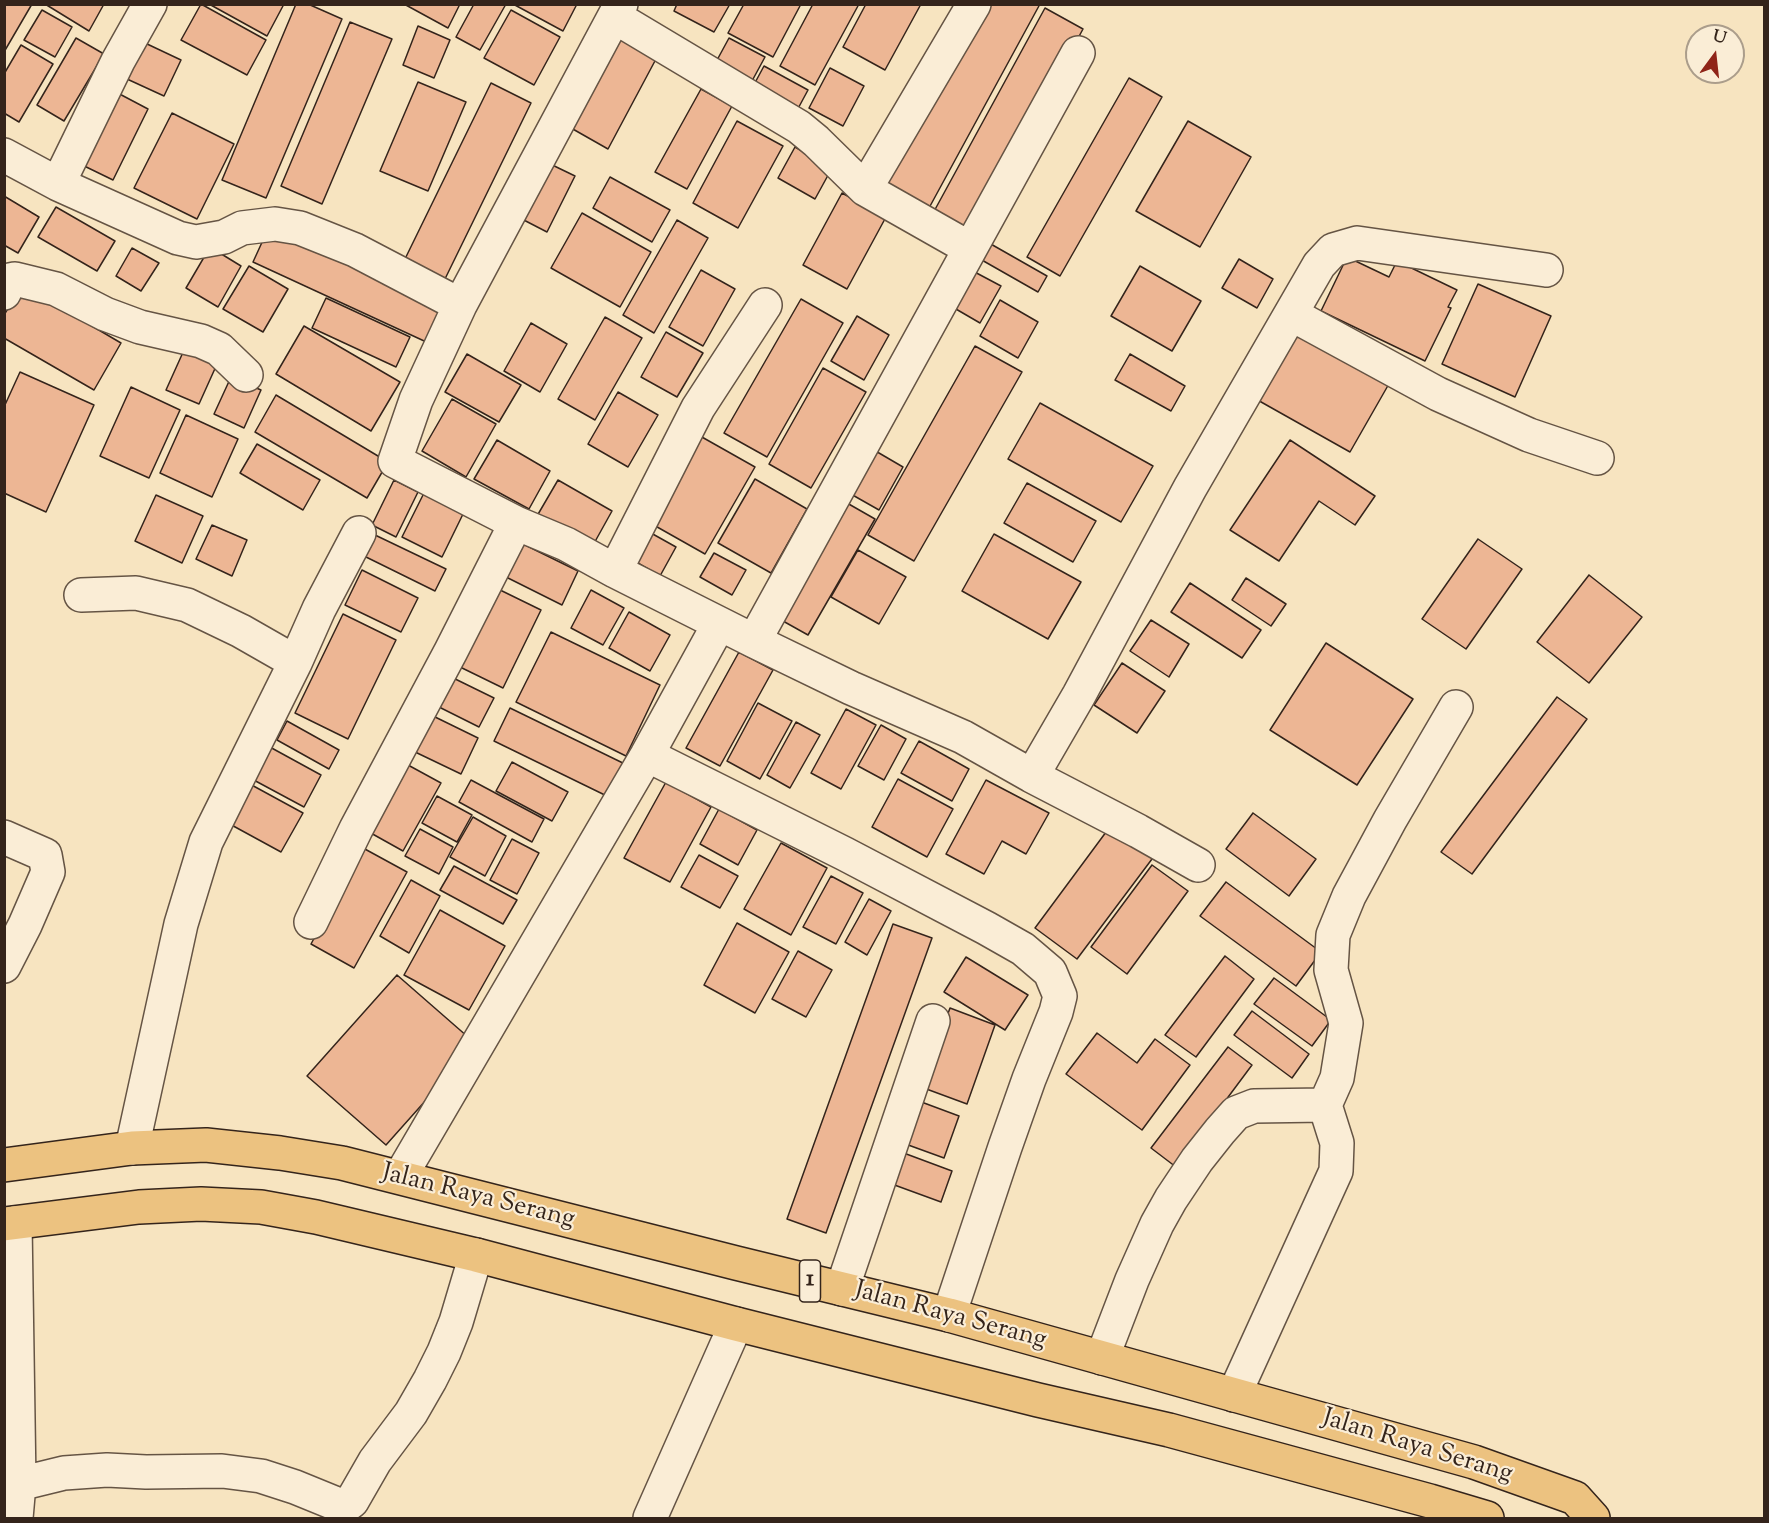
<!DOCTYPE html>
<html>
<head>
<meta charset="utf-8">
<style>
	body { margin:0 }
	#map { position:relative; width:1769px; height:1523px; overflow:hidden; background:#f7e4c0; font-family:"Sorts Mill Goudy",serif }
	canvas { display:block }
	.frame { position:absolute; inset:0; border:6px solid #34241b; pointer-events:none }
	.north { position:absolute; left:1685px; top:24px; width:60px; height:60px; box-sizing:border-box; background:#faedd6; border:2px solid #ab9d8b; border-radius:50%; rotate:15deg; font-size:16px; font-weight:700; line-height:24px; text-align:center; color:#34241b }
	.north::after { content:''; display:block; margin:auto; width:21px; height:27px; background:#8f2418; clip-path:polygon(50% 0,100% 100%,50% 72%,0 100%) }
</style>
</head>
<body>
<div id="map">
<canvas width="1769" height="1523"></canvas>
<div class="frame"></div>
<div class="north">U</div>
</div>
<script>
const c = document.querySelector('canvas').getContext('2d');
c.lineJoin = 'round';
function fillPath(path, color) { c.fillStyle = color; c.fill(path, 'evenodd'); }
const toPath = rows => new Path2D(rows.map(r => 'M' + r).join(''));
function trace(path, color, width, dash) { c.strokeStyle = color; c.lineWidth = width; c.lineCap = dash ? 'butt' : 'round'; c.setLineDash(dash || []); c.stroke(path); }
function drawText(font, color, halo, rows, align = 'center') {
  c.font = font + ' "Sorts Mill Goudy",serif'; c.lineWidth = 4.5; c.setLineDash([]); c.textBaseline = 'middle'; c.strokeStyle = halo; c.fillStyle = color; for (const [text, x, y, turn = 0] of rows) {
    c.save(); c.translate(x, y); c.rotate((+turn || 0) * Math.PI / 180); c.textAlign = isNaN(turn) ? turn : align; if (halo) c.strokeText(text, 0, 0); c.fillText(text, 0, 0); c.restore();
  }
}
const building = toPath([
	[4,4,32,4,4,52,4,4],
	[45,4,104,4,89,31,45,4],
	[201,4,266,40,247,75,181,40,201,4],
	[209,4,284,4,267,36,209,4],
	[296,4,308,4,342,19,266,198,222,180,296,4],
	[404,4,460,4,448,28,404,4],
	[474,4,506,4,480,50,456,37,474,4],
	[513,4,577,4,563,31,513,4],
	[677,4,730,4,714,32,674,11,677,4],
	[744,4,801,4,773,57,728,33,744,4],
	[813,4,859,4,815,85,780,66,813,4],
	[866,4,921,4,885,70,843,47,866,4],
	[983,4,1040,4,929,208,885,185,983,4],
	[1045,8,1083,29,971,236,932,215,1045,8],
	[42,10,72,27,55,57,24,40,42,10],
	[511,10,560,37,534,85,484,58,511,10],
	[350,22,392,39,322,204,281,186,350,22],
	[418,26,450,40,434,78,403,65,418,26],
	[76,38,104,54,64,121,37,105,76,38],
	[729,38,765,57,746,92,710,73,729,38],
	[620,39,656,59,608,149,571,128,620,39],
	[145,43,181,60,164,96,127,79,145,43],
	[21,45,53,64,19,122,4,113,4,74,21,45],
	[764,66,808,90,794,116,750,92,764,66],
	[830,68,864,86,843,126,809,108,830,68],
	[1129,78,1162,97,1060,276,1027,257,1129,78],
	[418,82,466,102,428,191,380,171,418,82],
	[491,83,531,103,443,283,403,263,491,83],
	[701,89,732,106,687,189,655,172,701,89],
	[112,90,148,109,113,180,76,162,112,90],
	[172,113,234,144,197,219,134,188,172,113],
	[737,121,783,146,738,228,693,203,737,121],
	[1188,121,1251,157,1200,247,1136,211,1188,121],
	[795,147,832,168,815,199,778,178,795,147],
	[544,161,575,176,547,232,516,216,544,161],
	[610,177,670,210,652,242,593,208,610,177],
	[842,193,886,217,847,289,803,265,842,193],
	[4,196,39,217,18,253,4,245,4,196],
	[56,207,115,241,97,271,38,237,56,207],
	[582,213,651,252,620,307,551,268,582,213],
	[677,220,708,238,654,333,623,315,677,220],
	[269,227,451,311,435,346,253,262,269,227],
	[982,239,1047,276,1038,292,973,255,982,239],
	[210,247,241,266,218,307,186,288,210,247],
	[132,248,159,263,141,291,116,276,132,248],
	[1347,257,1389,277,1397,261,1457,290,1448,307,1451,308,1425,361,1321,311,1347,257],
	[1239,259,1273,279,1257,308,1222,288,1239,259],
	[249,266,288,289,263,332,223,309,249,266],
	[1140,266,1201,301,1172,351,1111,316,1140,266],
	[969,269,1001,286,980,323,949,305,969,269],
	[701,270,735,289,703,346,669,327,701,270],
	[1478,284,1551,316,1515,397,1442,364,1478,284],
	[22,285,121,343,94,390,4,338,4,315,22,285],
	[326,298,410,337,396,367,312,328,326,298],
	[801,299,843,323,767,457,724,433,801,299],
	[1000,300,1038,322,1018,358,980,336,1000,300],
	[857,316,889,335,864,380,831,361,857,316],
	[605,317,642,338,595,420,558,399,605,317],
	[531,323,567,344,540,392,504,371,531,323],
	[304,326,400,382,371,431,276,374,304,326],
	[1294,328,1390,382,1350,452,1254,398,1294,328],
	[666,332,703,353,677,397,641,377,666,332],
	[189,339,222,353,199,404,166,390,189,339],
	[975,346,1022,372,914,561,868,535,975,346],
	[467,354,521,385,499,422,445,392,467,354],
	[1130,354,1185,386,1171,411,1115,380,1130,354],
	[823,368,866,392,811,488,769,464,823,368],
	[20,372,94,405,46,512,4,493,4,407,20,372],
	[231,377,261,390,244,428,214,414,231,377],
	[131,387,180,410,149,478,100,456,131,387],
	[618,392,658,415,628,467,588,444,618,392],
	[276,395,388,462,367,498,255,432,276,395],
	[452,399,496,424,466,477,422,451,452,399],
	[1040,403,1153,466,1121,522,1008,459,1040,403],
	[186,415,238,439,212,497,160,473,186,415],
	[693,432,755,467,705,554,643,519,693,432],
	[497,440,550,471,529,509,474,479,497,440],
	[1290,440,1375,496,1355,525,1319,501,1279,561,1230,530,1290,440],
	[257,444,320,480,303,510,240,473,257,444],
	[867,446,903,467,879,510,842,489,867,446],
	[755,479,807,509,771,573,718,543,755,479],
	[394,480,418,492,396,537,372,525,394,480],
	[558,480,612,511,592,547,537,516,558,480],
	[1027,483,1096,521,1073,562,1004,523,1027,483],
	[425,491,465,510,442,557,402,537,425,491],
	[156,495,203,516,182,563,135,541,156,495],
	[840,499,875,519,808,635,774,616,840,499],
	[212,525,247,540,232,576,196,559,212,525],
	[642,528,676,547,660,576,626,556,642,528],
	[994,534,1081,582,1048,639,962,591,994,534],
	[375,535,446,569,435,591,364,556,375,535],
	[1478,539,1522,569,1466,649,1422,619,1478,539],
	[521,543,578,571,562,605,504,576,521,543],
	[858,550,906,577,879,624,831,597,858,550],
	[714,553,746,570,732,595,700,577,714,553],
	[362,570,418,598,401,632,345,605,362,570],
	[1589,575,1642,617,1589,683,1537,642,1589,575],
	[1246,578,1286,604,1271,626,1232,600,1246,578],
	[1190,583,1261,630,1242,658,1171,612,1190,583],
	[496,588,541,610,503,688,458,666,496,588],
	[591,590,624,608,603,645,571,628,591,590],
	[629,612,670,635,650,671,609,648,629,612],
	[343,614,396,640,348,739,295,713,343,614],
	[1151,620,1189,644,1169,677,1130,651,1151,620],
	[551,632,660,685,626,756,516,702,551,632],
	[1326,643,1413,699,1357,785,1270,730,1326,643],
	[739,652,773,670,720,766,686,748,739,652],
	[1122,663,1165,691,1137,733,1094,705,1122,663],
	[443,673,494,698,479,727,429,702,443,673],
	[1557,697,1587,719,1472,874,1441,852,1557,697],
	[758,703,792,721,760,779,727,761,758,703],
	[510,708,629,766,613,799,494,741,510,708],
	[846,709,876,725,841,789,811,773,846,709],
	[431,715,478,738,461,774,413,751,431,715],
	[287,721,339,750,329,769,277,740,287,721],
	[796,722,820,735,790,788,767,775,796,722],
	[881,725,906,739,884,780,858,766,881,725],
	[919,741,969,769,952,801,901,773,919,741],
	[268,746,321,775,304,807,250,778,268,746],
	[397,759,441,783,403,851,360,827,397,759],
	[512,762,568,792,552,821,496,791,512,762],
	[898,779,953,809,927,857,872,827,898,779],
	[471,780,544,819,532,842,459,802,471,780],
	[986,780,1049,813,1026,854,1002,841,984,874,946,854,986,780],
	[666,782,711,807,670,882,624,858,666,782],
	[248,783,303,813,281,852,226,822,248,783],
	[437,796,472,815,457,842,422,823,437,796],
	[719,809,757,830,738,865,700,844,719,809],
	[1253,813,1316,859,1289,896,1226,849,1253,813],
	[473,817,506,836,485,876,450,857,473,817],
	[1112,824,1155,855,1077,959,1035,928,1112,824],
	[420,829,453,847,439,874,405,856,420,829],
	[512,839,539,853,517,894,490,880,512,839],
	[781,843,827,868,791,935,744,909,781,843],
	[363,848,407,872,354,968,311,944,363,848],
	[699,855,738,876,720,908,681,887,699,855],
	[1152,865,1188,891,1127,974,1091,947,1152,865],
	[454,866,517,900,503,924,440,890,454,866],
	[831,876,863,893,836,944,803,927,831,876],
	[411,880,440,896,409,953,380,936,411,880],
	[1226,882,1321,952,1296,986,1200,916,1226,882],
	[869,899,891,911,867,955,845,942,869,899],
	[440,910,505,946,469,1010,404,975,440,910],
	[737,923,789,952,755,1013,704,985,737,923],
	[893,924,932,938,826,1233,787,1219,893,924],
	[798,951,832,970,806,1017,772,999,798,951],
	[1225,956,1254,979,1196,1057,1165,1035,1225,956],
	[966,957,1028,995,1005,1030,944,992,966,957],
	[397,975,476,1044,386,1145,307,1076,397,975],
	[1274,978,1331,1020,1312,1046,1254,1004,1274,978],
	[950,1008,995,1025,967,1104,921,1087,950,1008],
	[1252,1011,1309,1054,1292,1078,1234,1035,1252,1011],
	[1097,1033,1137,1063,1155,1039,1190,1065,1142,1130,1066,1074,1097,1033],
	[1228,1047,1252,1065,1176,1167,1151,1148,1228,1047],
	[916,1100,959,1116,944,1158,900,1142,916,1100],
	[901,1152,952,1171,941,1202,889,1183,901,1152]
]);
fillPath(building, '#edb694');
trace(building, '#34241b', 1.5);
const minor = toPath([
	[621,4,460,305,416,400,395,461,516,523,566,544,615,571,754,641,851,688,963,737,1032,776,1079,695,1190,488,1319,265,1333,250,1357,243,1546,270],
	[615,17,799,127,816,141,865,189,969,248],
	[4,155,58,184,178,238,196,242,224,237,242,228,275,224,300,228,355,250,460,305],
	[58,184,118,61,150,4],
	[865,189,974,4],
	[4,293,10,280,15,279,56,289,105,314,140,327,201,341,219,349,246,375],
	[1291,314,1438,394,1529,435,1597,458],
	[615,571,698,408,765,305],
	[81,595,136,593,187,605,241,631,283,655,295,663],
	[754,641,1078,53],
	[647,755,845,854,986,928,1023,949,1050,972,1060,996,1056,1012,1029,1079,1005,1147,949,1315],
	[1032,776,1138,831,1198,865],
	[4,837,45,855,48,872,25,925,4,966],
	[311,922,356,829,451,651,516,523],
	[132,1148,181,924,206,842,295,663,319,609,359,533],
	[400,1177,647,755,719,624],
	[15,1223,19,1484],
	[842,1289,933,1021],
	[1102,1358,1132,1280,1157,1224,1171,1199,1197,1160,1220,1131,1236,1113,1254,1106,1325,1105],
	[1234,1395,1336,1171,1337,1143,1325,1105,1337,1078,1346,1023,1331,970,1333,935,1349,896,1390,820,1456,707],
	[16,1518,19,1484,64,1473,107,1470,146,1472,222,1471,261,1476,295,1487,344,1507,352,1501,375,1461,411,1413,430,1380,444,1352,456,1322,476,1255],
	[650,1518,736,1324]
]);
const trunk = toPath([
	[4,1165,132,1148,206,1145,280,1153,342,1163,736,1263,949,1315,1474,1462,1575,1498,1593,1518],
	[4,1224,139,1207,201,1204,261,1207,316,1217,476,1255,736,1324,1038,1400,1169,1430,1430,1501,1487,1518]
]);
trace(minor, '#655444', 36);
trace(trunk, '#34241b', 36);
trace(minor, '#faedd6', 33);
trace(trunk, '#ecc280', 33);
for (const [x, y, w] of [
	[810,1281,21]
]) { const box = new Path2D(); box.roundRect(x - w / 2, y - 21, w, 42, 4.5); c.fillStyle = '#faedd6'; c.fill(box); trace(box, '#34241b', 1.5); }
drawText('bold 24px', '#34241b', null, [
	["1",810,1281]
]);
drawText('26px', '#34241b', '#faedd6', [
	["Jalan Raya Serang",478,1198,14],
	["Jalan Raya Serang",950,1317,15],
	["Jalan Raya Serang",1417,1448,17]
]);
</script>
</body>
</html>
